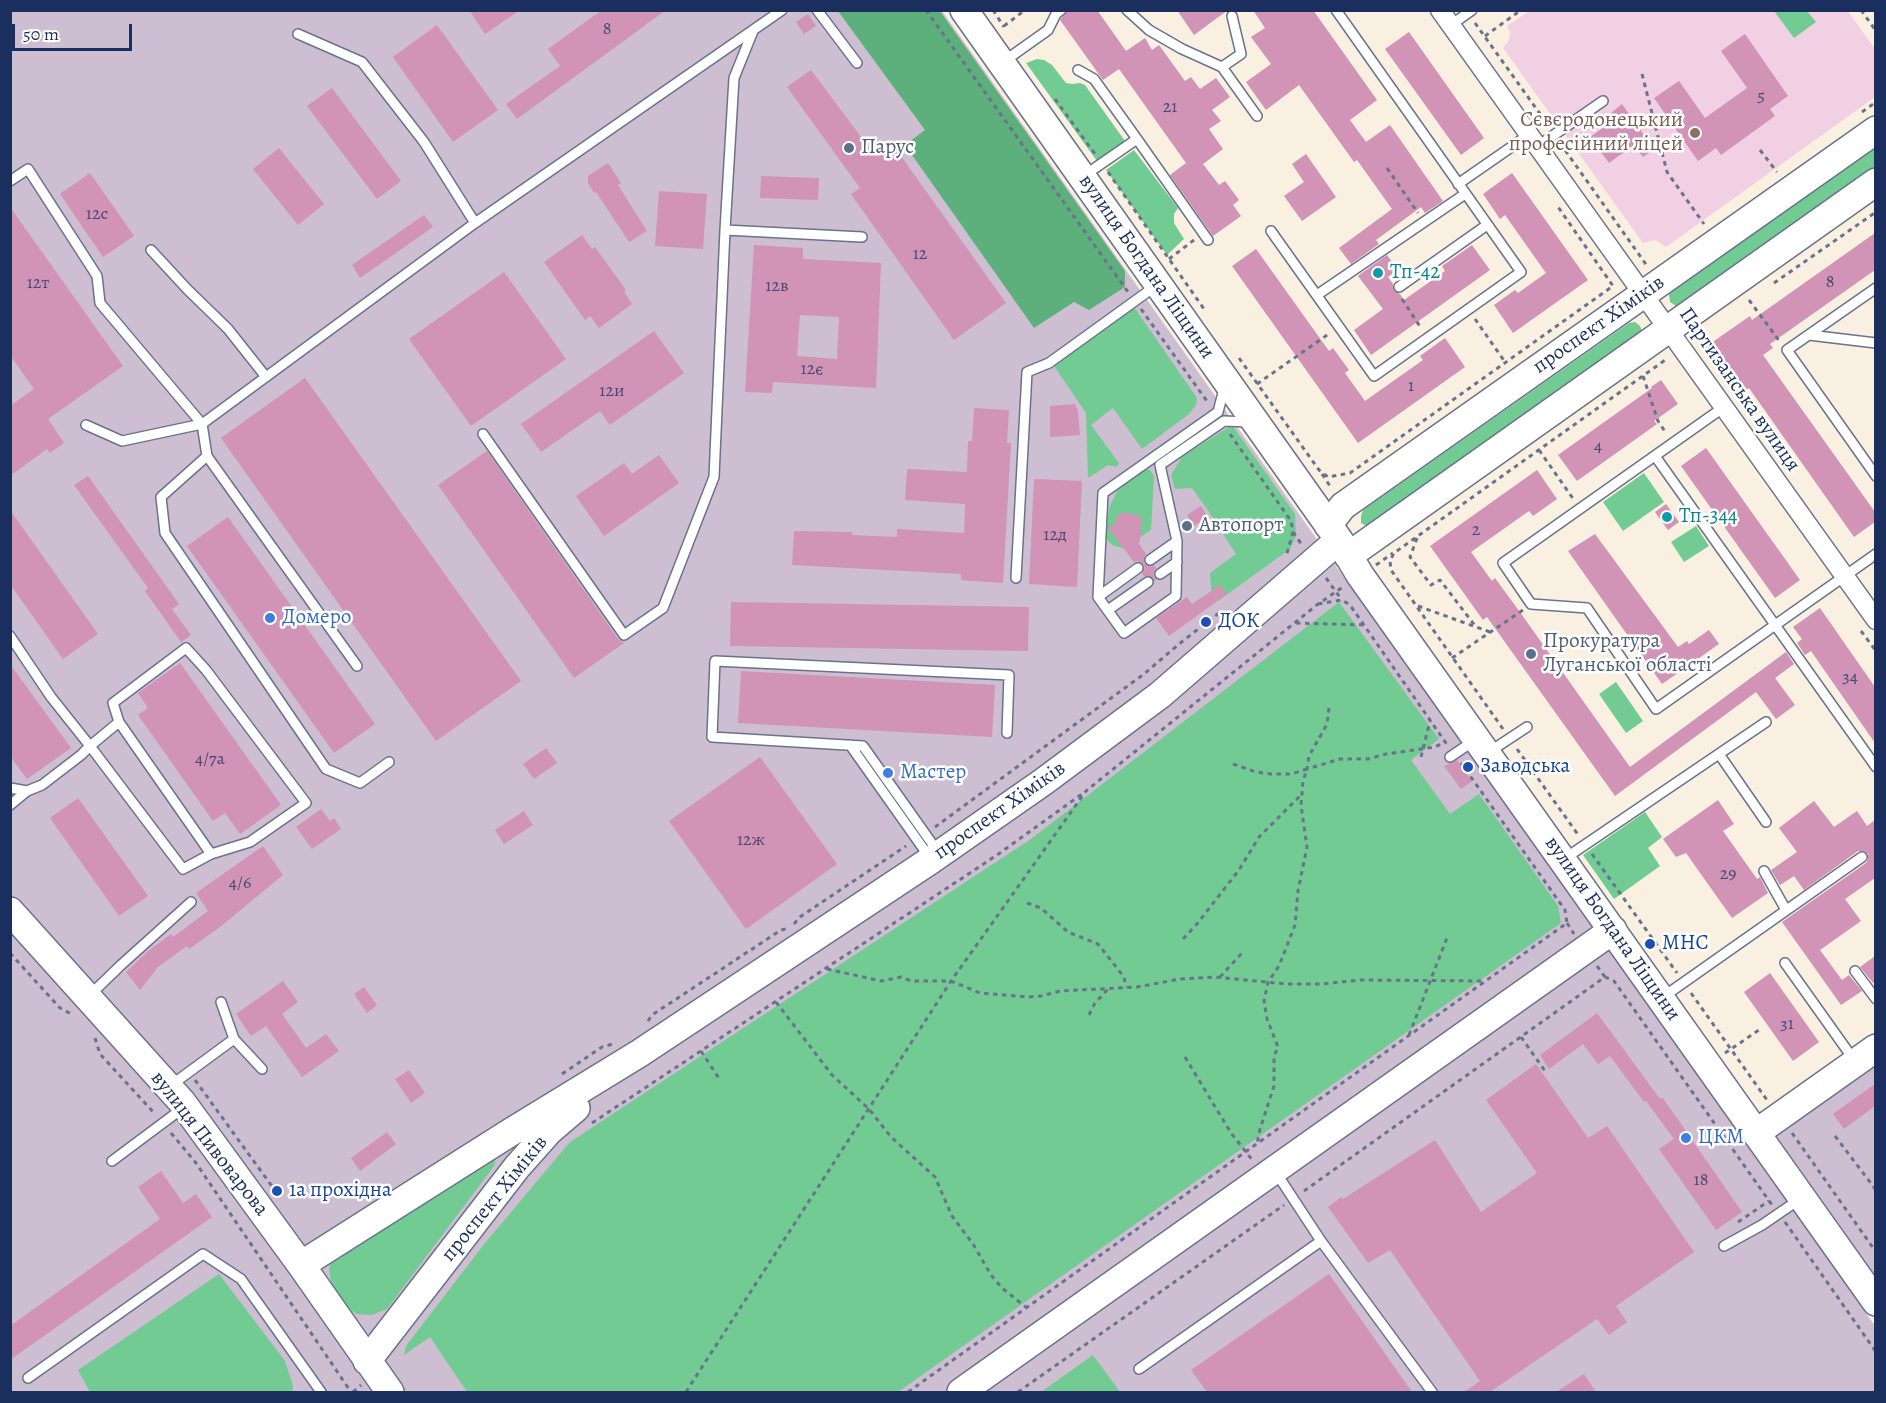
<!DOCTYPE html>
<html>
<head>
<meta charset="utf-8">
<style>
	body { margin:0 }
	#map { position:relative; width:1886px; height:1403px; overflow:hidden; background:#f9f0e2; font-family:Alegreya,serif }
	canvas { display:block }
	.frame { position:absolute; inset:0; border:12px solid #1b2f5e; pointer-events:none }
	.scale { position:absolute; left:12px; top:24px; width:120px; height:27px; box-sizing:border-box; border:3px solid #1b2f5e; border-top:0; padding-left:8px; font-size:18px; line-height:21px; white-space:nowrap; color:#1b2f5e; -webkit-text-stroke:4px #fff; paint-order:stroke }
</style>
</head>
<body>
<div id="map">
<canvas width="1886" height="1403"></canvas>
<div class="frame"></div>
<div class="scale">50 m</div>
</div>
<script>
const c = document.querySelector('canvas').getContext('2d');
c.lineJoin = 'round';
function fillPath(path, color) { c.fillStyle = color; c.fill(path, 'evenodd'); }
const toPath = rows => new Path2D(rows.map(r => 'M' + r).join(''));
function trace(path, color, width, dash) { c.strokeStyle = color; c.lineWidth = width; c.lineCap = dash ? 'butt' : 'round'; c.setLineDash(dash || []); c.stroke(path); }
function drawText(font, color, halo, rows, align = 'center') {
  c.font = font + ' Alegreya,serif'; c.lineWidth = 5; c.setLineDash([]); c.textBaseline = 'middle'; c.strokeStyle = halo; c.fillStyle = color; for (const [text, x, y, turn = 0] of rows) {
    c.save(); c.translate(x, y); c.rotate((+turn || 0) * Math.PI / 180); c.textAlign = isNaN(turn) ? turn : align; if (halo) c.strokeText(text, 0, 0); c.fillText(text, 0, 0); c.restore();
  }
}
fillPath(toPath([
	[1529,11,1848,11,1875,49,1875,97,1666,247,1655,240,1643,243,1503,48,1509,40,1510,32,1507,26]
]), '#f1d0e4');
fillPath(toPath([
	[10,11,942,11,1875,1326,1875,1392,11,1392],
	[1875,1058,1875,1276,1773,1131]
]), '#cebed1');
fillPath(toPath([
	[1774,11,1807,11,1816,22,1794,38],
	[1037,59,1044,60,1052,65,1066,83,1072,84,1080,83,1085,85,1125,141,1097,161,1026,63],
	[1875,146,1875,169,1683,305,1676,306,1670,302,1669,295,1672,290],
	[1134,150,1178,208,1174,214,1174,223,1184,239,1167,255,1106,170],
	[1134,307,1197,398,1196,405,1189,414,1142,449,1113,408,1091,425,1119,463,1118,465,1116,467,1108,465,1088,478,1086,413,1054,366],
	[1635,322,1640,326,1642,331,1368,527,1361,523,1361,516,1363,510,1629,323],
	[1232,425,1295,514,1296,536,1290,549,1218,601,1211,588,1210,573,1236,554,1211,515,1192,488,1175,489,1171,475,1182,457],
	[1142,469,1150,470,1154,476,1151,530,1124,548,1114,546,1108,541,1106,536,1109,508,1117,491],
	[1644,473,1664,502,1623,531,1603,502],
	[1696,526,1709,546,1684,562,1671,542],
	[1339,602,1439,739,1411,760,1450,814,1479,794,1558,906,1561,923,898,1392,467,1392,430,1337,404,1355,406,1346,485,1243,570,1142,1031,839],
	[1616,682,1643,721,1626,733,1599,694],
	[1645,812,1662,837,1648,848,1660,866,1614,899,1583,855],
	[496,1157,494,1166,387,1309,372,1315,357,1314,350,1310,332,1286,329,1269,332,1260],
	[219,1274,285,1361,293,1386,292,1392,90,1392,78,1370],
	[1093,1355,1120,1392,1041,1392]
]), '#72cb92');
fillPath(toPath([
	[838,11,940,11,1125,271,1125,287,1089,310,1074,302,1034,328,905,145,925,130]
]), '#5daf7c');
fillPath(toPath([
	[469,10,520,10,485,34],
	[602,10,666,10,517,119,506,104,560,66,548,49],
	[1097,10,1126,51,1145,38,1152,50,1159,45,1185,81,1191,77,1200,89,1216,78,1230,97,1212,110,1221,121,1209,129,1223,149,1203,164,1219,185,1225,181,1239,200,1233,205,1241,216,1213,236,1170,175,1186,163,1119,69,1103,80,1060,20,1068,10],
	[1177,10,1228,10,1194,35],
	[1253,10,1313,10,1377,100,1350,120,1366,142,1390,125,1443,201,1425,213,1421,207,1376,240,1379,244,1351,264,1339,248,1392,209,1357,160,1354,162,1299,85,1266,110,1246,82,1271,64,1251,37,1265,28],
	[808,14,816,26,804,34,796,22],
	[437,25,498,110,453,142,393,57],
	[1409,32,1484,138,1461,155,1385,49],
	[1745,34,1788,96,1770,109,1775,116,1721,155,1716,148,1698,161,1654,98,1679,81,1705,118,1747,88,1721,51],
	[811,70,876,157,893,145,1006,303,954,340,851,194,860,188,787,87],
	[332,88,401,181,377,199,307,106],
	[1622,104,1654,149,1643,157,1634,145,1609,163,1590,137,1615,119,1611,113],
	[279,148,324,204,298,225,253,169],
	[1306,154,1336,197,1302,221,1284,196,1304,182,1292,164],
	[608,163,621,183,618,185,647,231,629,242,596,192,594,193,588,183,588,176],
	[90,173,134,236,103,257,60,194],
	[1512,173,1588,280,1513,333,1494,305,1515,290,1518,293,1546,273,1505,215,1500,219,1483,194],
	[761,176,819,178,818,200,760,198],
	[659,191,707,194,703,249,655,246],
	[10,207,123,366,48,419,64,443,50,453,47,449,10,476,10,406,34,389,10,355],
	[424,215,433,227,360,278,352,265],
	[1875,233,1875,270,1770,344,1773,348,1763,355,1875,512,1875,522,1854,537,1749,388,1738,396,1704,348,1750,316,1752,320],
	[582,235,592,249,595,247,626,290,624,292,632,304,599,328,590,316,585,320,544,262],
	[754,245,803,248,803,259,881,263,876,388,773,382,772,393,745,392],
	[800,315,839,317,837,359,797,356],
	[1472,245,1490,270,1371,355,1354,330,1383,309,1358,276,1359,275,1387,255,1398,270,1388,277,1393,284,1394,291,1400,294,1404,300,1445,271,1442,266],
	[1256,249,1329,351,1333,348,1349,370,1345,373,1365,401,1423,360,1420,356,1445,338,1465,367,1358,443,1232,266],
	[504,272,566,359,471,426,409,339],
	[654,331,684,373,610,425,600,411,541,452,521,424],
	[305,378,521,681,436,741,221,438],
	[1661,380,1678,404,1654,421,1657,424,1577,481,1558,455,1652,388,1651,387],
	[1075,404,1078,412,1080,435,1050,437,1050,406],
	[974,408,1009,410,1007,443,1011,443,1003,583,961,580,961,574,792,565,794,531,852,532,852,535,897,537,897,529,964,533,965,504,905,500,907,469,967,472,968,441,972,441],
	[1706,448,1800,580,1775,598,1681,466],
	[487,451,618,639,624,643,574,678,438,485],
	[659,455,679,483,604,536,576,496,624,463,632,474],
	[1537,470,1557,499,1533,516,1529,511,1471,552,1492,581,1495,578,1522,615,1630,767,1786,652,1794,664,1775,678,1795,705,1776,719,1756,692,1615,796,1487,617,1483,620,1430,546],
	[88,476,179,604,172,609,191,635,181,642,145,591,148,588,74,485],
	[1034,479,1082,481,1077,587,1029,584],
	[1666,504,1679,522,1668,530,1655,512],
	[1201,506,1208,517,1194,526,1187,515],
	[10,510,98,634,63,659,10,584],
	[1122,512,1141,516,1141,534,1139,544,1146,554,1144,558,1144,563,1148,566,1154,565,1156,568,1153,574,1156,580,1155,581,1150,576,1144,576,1142,573,1145,568,1143,564,1138,561,1134,562,1108,528,1115,523,1117,516],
	[228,517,375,724,334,753,187,546],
	[1595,534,1678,647,1687,641,1689,644,1709,630,1719,644,1662,684,1568,551],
	[1220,585,1227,594,1169,636,1156,618,1187,597,1192,604],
	[731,602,1029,607,1028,651,730,646],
	[1820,608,1875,687,1875,743,1811,651,1805,655,1797,643,1802,639,1793,627],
	[180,663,281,805,240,834,225,813,213,821,138,715,148,708,138,693],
	[10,664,71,748,27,779,10,756],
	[741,671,995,685,992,737,738,723],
	[546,748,557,763,534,779,523,764],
	[760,757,837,864,746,929,669,821],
	[1457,760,1472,781,1461,789,1444,766],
	[78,798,148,896,119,916,50,818],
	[1718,800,1734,824,1723,831,1757,879,1760,877,1768,893,1732,918,1686,853,1676,857,1663,839],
	[1814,801,1834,827,1857,811,1867,826,1875,820,1875,878,1845,899,1861,921,1820,950,1842,980,1849,975,1862,991,1841,1005,1782,922,1866,863,1868,859,1868,854,1864,851,1858,851,1804,890,1794,876,1780,885,1771,870,1797,852,1779,828],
	[321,809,330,821,334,818,341,829,312,849,296,827],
	[524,811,533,825,504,844,495,830],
	[263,846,283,875,220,927,189,949,187,946,158,967,140,990,126,972,147,952,171,934,173,937,208,911,196,893],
	[1875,956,1875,981,1873,983,1860,967],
	[1770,973,1819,1042,1793,1061,1744,992],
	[283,981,298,1002,282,1014,306,1048,326,1034,339,1051,302,1077,266,1026,251,1036,236,1014],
	[364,987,377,1005,367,1013,354,994],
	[1597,1013,1660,1099,1662,1097,1679,1121,1742,1212,1716,1230,1659,1149,1674,1139,1646,1101,1644,1102,1610,1056,1598,1064,1583,1044,1549,1069,1540,1055],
	[1536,1064,1588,1138,1607,1126,1694,1252,1616,1306,1627,1322,1609,1335,1597,1319,1490,1392,1464,1392,1480,1381,1390,1250,1368,1263,1328,1207,1341,1197,1343,1199,1435,1140,1481,1212,1537,1173,1486,1100],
	[409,1070,425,1093,411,1103,395,1079],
	[1875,1084,1875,1106,1844,1129,1833,1114],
	[387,1132,396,1144,360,1171,351,1158],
	[161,1171,183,1203,196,1194,212,1217,10,1360,10,1326,160,1219,138,1187],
	[1329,1274,1412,1392,1207,1392,1191,1370],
	[1584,1374,1596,1392,1556,1392]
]), '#d193b6');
const lane = toPath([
	[817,10,857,63],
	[1127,10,1149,30,1182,49,1222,67,1257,116],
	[1451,25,1472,10],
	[753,31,734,78,725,230,862,237],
	[298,34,362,62,424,142,475,223],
	[1003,62,1048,30,1056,14,1061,10],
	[1222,67,1241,54,1232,16],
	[1078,70,1094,79,1137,139],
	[1538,146,1603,101],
	[1085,175,1137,139,1208,240],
	[10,181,28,169,97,276,100,303,202,424,475,223,782,10],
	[1458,184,1530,134],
	[1271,231,1374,376,1521,272,1336,10],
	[151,250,187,289,228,329,266,377],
	[1399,287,1487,225],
	[1876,288,1787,350,1876,476],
	[1317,295,1465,194],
	[1809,335,1876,343],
	[1225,385,1218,412,1103,493,1098,597,1124,633,1176,596,1177,541,1160,465,1224,421,1249,422],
	[1724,407,1503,563,1531,604,1587,608,1656,709,1876,554],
	[86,425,122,441,202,424,207,456,357,666],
	[483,434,624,635,663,608,714,477,725,230],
	[207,456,161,497,165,533,326,769,360,783,389,762],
	[1655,456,1876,767],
	[1150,560,1177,541],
	[1160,574,1177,562],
	[1016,578,1027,372,1049,363,1157,285],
	[1098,597,1138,568],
	[1108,610,1148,582],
	[10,636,51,697,90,746,81,755,42,785,27,791,10,788],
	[119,722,113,703,186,648,206,670,306,803,250,842,211,854,119,722,90,746,183,869,211,854],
	[850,745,930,858],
	[1489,752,1527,727],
	[1719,754,1766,822],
	[1450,757,1475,740],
	[10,805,27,791],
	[938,852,863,746,712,737,715,661,1009,675,1007,733],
	[1564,859,1766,722],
	[1764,871,1786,910],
	[1785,963,1854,1060],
	[1855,971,1876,999],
	[89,996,121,965,191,902],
	[1663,997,1862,857],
	[221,1002,234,1039],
	[170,1086,234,1039,262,1069],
	[112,1161,183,1108],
	[1321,1241,1432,1392],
	[1724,1246,1762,1225,1800,1199],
	[1139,1369,1321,1241,1275,1171],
	[28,1378,203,1254,241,1279,321,1392]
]);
const street = toPath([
	[1440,10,1876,620]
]);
const secondary = toPath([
	[964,10,1339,540,1360,575,1876,1302],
	[1328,525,1343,506,1876,130],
	[1348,556,1876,182],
	[10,911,182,1102,301,1265,390,1392],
	[1756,1133,1876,1048],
	[301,1265,511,1132,640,1053,931,860,1043,782,1160,695,1339,540],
	[367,1361,517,1167,549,1131,576,1108],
	[961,1392,1613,930]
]);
trace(lane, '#69738c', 12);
trace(street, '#69738c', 21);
trace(secondary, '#69738c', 30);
trace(toPath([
	[926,10,1128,292],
	[993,10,1004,27],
	[1861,10,1876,31],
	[1475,23,1548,125],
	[1004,26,1025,10],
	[1485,36,1521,10],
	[1642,74,1667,172,1704,224],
	[1055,99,1095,154],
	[1862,112,1876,102],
	[1560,143,1645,263,1646,265,1649,263],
	[1760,150,1777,172],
	[1387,168,1418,213],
	[1108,172,1204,309],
	[1169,259,1194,240],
	[1774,283,1876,212],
	[1402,299,1421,328],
	[1749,300,1780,342],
	[1141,309,1209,404],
	[1475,319,1505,362],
	[1239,358,1319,470,1328,477,1350,473,1613,286,1556,204],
	[1643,376,1658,421,1666,433],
	[1257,384,1330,333],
	[1230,434,1291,521,1293,532,1286,557],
	[1539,450,1574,500],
	[1322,474,1332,489],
	[1293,532,1302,545],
	[1417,538,1410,557,1431,585,1440,580,1476,627],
	[1376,565,1393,553],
	[1326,578,1342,600],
	[1318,604,1342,600,1350,605,1448,746],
	[1418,606,1490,632],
	[1296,623,1364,625],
	[1861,631,1876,651],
	[1452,658,1523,610],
	[1329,708,1327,724,1309,756,1307,769,1340,759,1368,759,1386,754,1435,747,1445,742],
	[1503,729,1391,570,1390,561,1394,553,1668,358],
	[1517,749,1579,836],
	[1421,757,1430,721],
	[1233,764,1256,772,1271,774,1291,774,1307,769,1303,781,1301,805,1307,847,1298,891,1295,925,1279,966,1268,982,1264,1001,1267,1019,1278,1047,1274,1056,1274,1086,1260,1129,1257,1144],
	[935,827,1144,674,1179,644,1219,613],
	[1592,854,1677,973],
	[1027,903,1041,908,1068,932,1098,944,1124,977,1126,987],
	[1567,923,1574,934],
	[794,924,800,917,906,846],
	[1183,939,1197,924,1239,870,1259,837,1301,795],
	[10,953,60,1008,73,1015],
	[1597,966,1605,977],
	[827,969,881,981,901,977,911,981,951,981,980,993,1028,997,1041,996,1060,991,1137,987,1180,979,1215,977,1286,984,1321,984,1360,980,1485,981],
	[1220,977,1242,953],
	[1691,993,1767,1100],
	[776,1002,832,1075,869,1109,891,1137,935,1177,952,1216,973,1244,991,1275,1002,1288,1027,1308],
	[1089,1015,1095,1003,1109,988],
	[648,1021,652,1015,781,930,789,928],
	[1409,1035,1447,938],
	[1521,1037,1545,1071],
	[95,1038,100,1054,155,1114],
	[701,1051,720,1080],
	[1725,1053,1759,1030],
	[1185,1057,1231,1133,1253,1161],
	[562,1074,602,1047,613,1044],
	[195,1080,279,1196],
	[592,1123,997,855,1082,794],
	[171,1133,196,1163,351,1392],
	[1792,1133,1876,1252],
	[1835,1136,1876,1190],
	[1304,1191,1605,977,1614,981,1772,1205],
	[1738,1222,1769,1201],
	[1785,1222,1876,1352],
	[353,1392,361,1385],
	[686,1392,951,981,1086,791,1318,604,1343,587],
	[908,1392,1567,923,1565,910,1461,763],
	[1018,1392,1284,1205]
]), '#69738c', 3, [4.5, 4.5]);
trace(lane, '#fff', 9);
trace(street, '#fff', 18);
trace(secondary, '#fff', 27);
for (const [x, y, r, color] of [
	[1695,133,6,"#8d6e63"],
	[849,148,6,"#5c6f8a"],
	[1378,273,6,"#0f9aa8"],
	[1667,517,6,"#0f9aa8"],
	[1187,526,6,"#5c6f8a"],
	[270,618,6,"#3f7fe0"],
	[1206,622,6,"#1a4fb4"],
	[1531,654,6,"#5c6f8a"],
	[1468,767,6,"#1a4fb4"],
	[888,773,6,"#3f7fe0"],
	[1650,944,6,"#1a4fb4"],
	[1686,1138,6,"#3f7fe0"],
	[277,1191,6,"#1a4fb4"]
]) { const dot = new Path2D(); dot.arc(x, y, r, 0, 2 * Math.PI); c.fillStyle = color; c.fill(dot); trace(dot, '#fff', 2); }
drawText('18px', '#484874', null, [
	["8",607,30],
	["5",1761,97],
	["21",1170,108],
	["12с",97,215],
	["12",920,255],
	["8",1830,283],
	["12т",38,284],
	["12в",777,287],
	["12є",812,370],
	["1",1411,387],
	["12и",612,392],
	["4",1598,447],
	["2",1476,531],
	["12д",1055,536],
	["34",1850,678],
	["4/7a",210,760],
	["12ж",751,841],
	["29",1728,875],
	["4/6",240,884],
	["31",1787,1025],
	["18",1701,1181]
]);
drawText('21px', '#785e54', '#fff', [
	["Сєвєродонецький",1683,121],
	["професійний ліцей",1683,145]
], 'right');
drawText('21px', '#4e5e75', '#fff', [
	["Парус",861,148],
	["Автопорт",1199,526],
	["Прокуратура",1543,642],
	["Луганської області",1543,666]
], 'left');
drawText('21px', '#1b2f5e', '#fff', [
	["вулиця Богдана Ліщини",1146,267,55],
	["проспект Хіміків",1599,325,-35],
	["Партизанська вулиця",1739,390,55],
	["проспект Хіміків",1000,811,-35],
	["вулиця Богдана Ліщини",1612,929,55],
	["вулиця Пивоварова",209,1144,52],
	["проспект Хіміків",495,1199,-51]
]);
drawText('21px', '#0d838f', '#fff', [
	["Тп-42",1390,273],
	["Тп-344",1679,517]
], 'left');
drawText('21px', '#366cbe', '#fff', [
	["Домеро",282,618],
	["Мастер",900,773],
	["ЦКМ",1698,1138]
], 'left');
drawText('21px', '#164399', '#fff', [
	["ДОК",1218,622],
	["Заводська",1480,767],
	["МНС",1662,944],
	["1а прохідна",289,1191]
], 'left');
</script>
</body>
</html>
